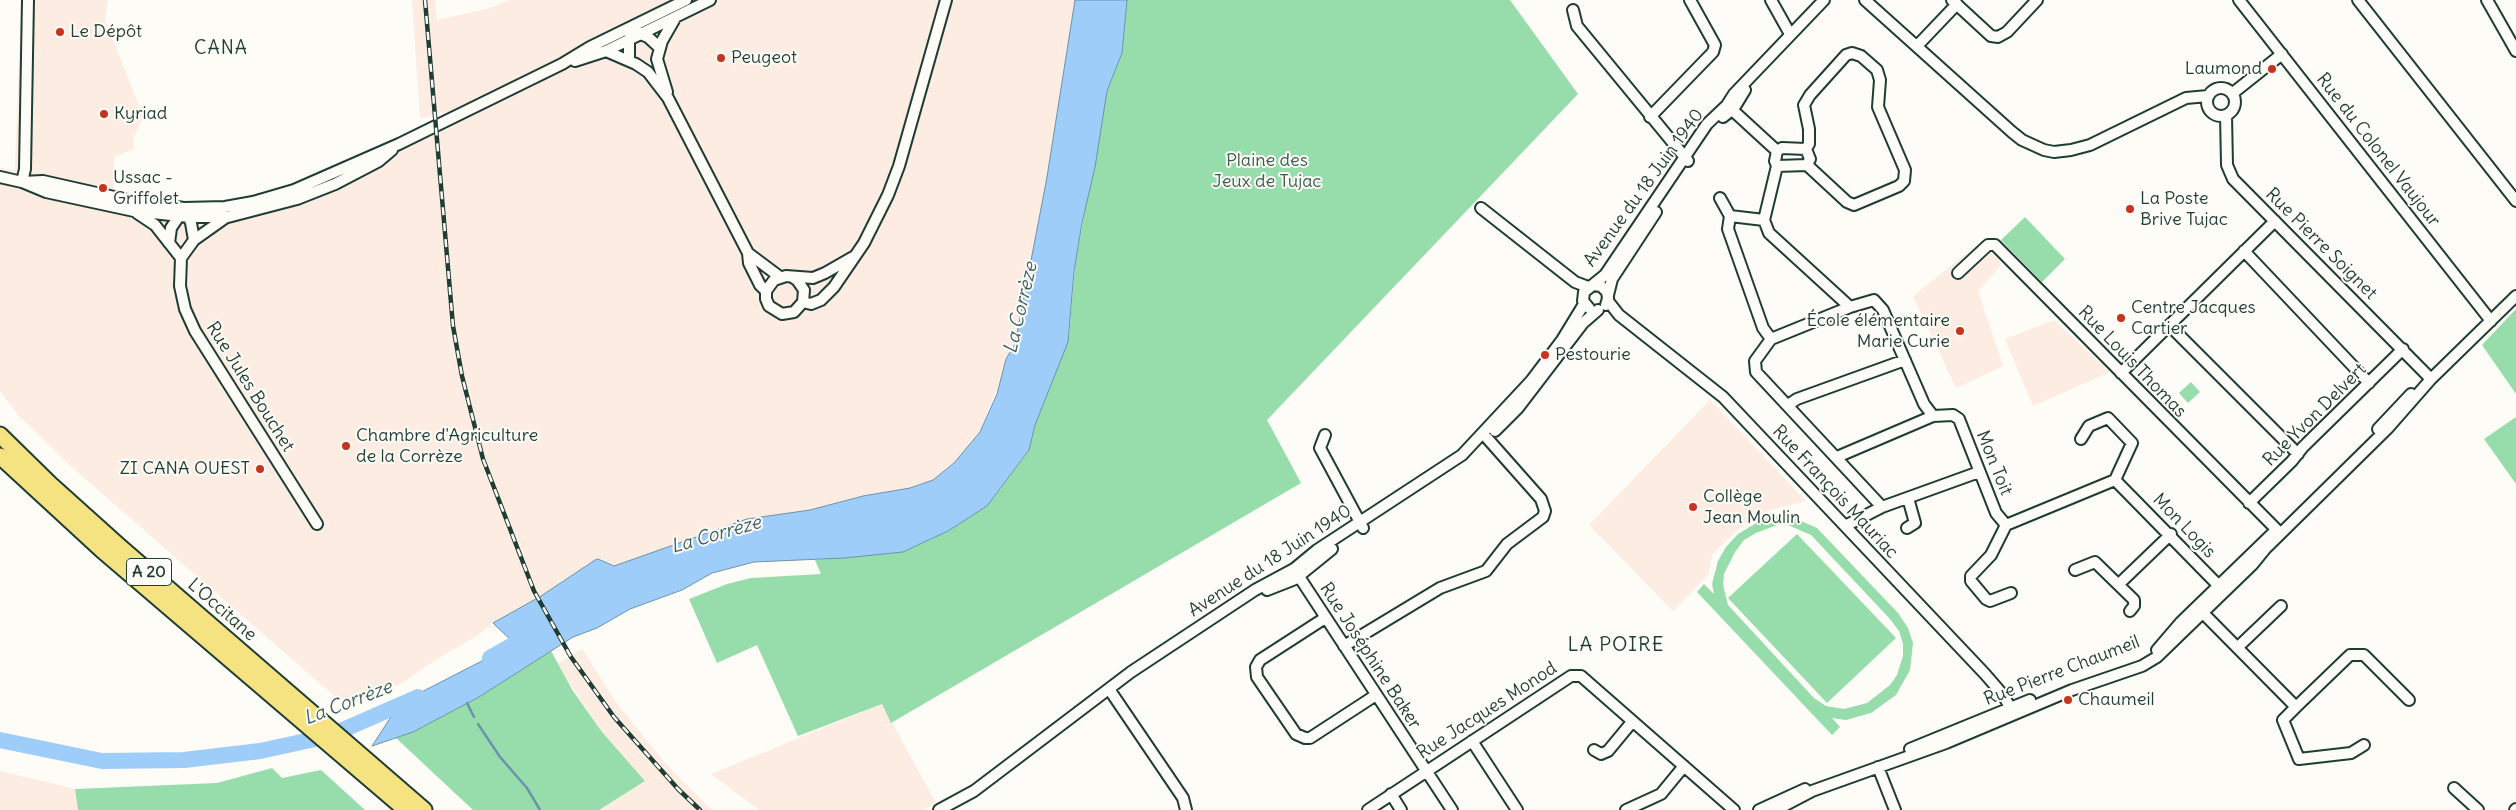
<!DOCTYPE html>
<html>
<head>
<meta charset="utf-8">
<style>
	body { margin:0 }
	canvas { display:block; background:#fdfcf7 }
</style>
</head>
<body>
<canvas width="2516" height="810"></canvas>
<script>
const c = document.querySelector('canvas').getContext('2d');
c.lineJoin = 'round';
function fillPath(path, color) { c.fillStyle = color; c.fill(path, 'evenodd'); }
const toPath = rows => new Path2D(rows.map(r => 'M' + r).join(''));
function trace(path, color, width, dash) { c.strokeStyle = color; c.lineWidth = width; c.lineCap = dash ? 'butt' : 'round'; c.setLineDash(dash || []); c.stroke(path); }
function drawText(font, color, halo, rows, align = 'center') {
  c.font = font + ' Delius,sans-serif'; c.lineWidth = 4; c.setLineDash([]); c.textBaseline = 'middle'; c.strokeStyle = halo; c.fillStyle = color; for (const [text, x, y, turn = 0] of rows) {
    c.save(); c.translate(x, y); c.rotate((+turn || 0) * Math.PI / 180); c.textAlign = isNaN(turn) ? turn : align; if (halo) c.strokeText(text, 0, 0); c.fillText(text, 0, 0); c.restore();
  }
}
fillPath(toPath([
	[21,0,108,0,105,19,143,116,133,139,134,149,114,157,114,192,176,203,211,203,305,183,423,126,423,140,449,128,443,112,420,119,412,0,435,0,437,20,487,9,510,0,1075,0,1047,177,1015,344,980,432,954,463,933,480,910,488,863,496,810,510,747,519,614,566,595,560,541,596,493,623,478,635,429,664,403,683,350,704,340,701,74,469,18,415,0,391,0,168,15,170],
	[1981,242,2002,264,1978,291,2003,366,1956,388,1913,296],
	[2054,320,2110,372,2033,406,2005,339],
	[1710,400,1806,501,1755,514,1713,553,1708,575,1673,611,1589,525],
	[582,649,618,705,667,765,712,810,599,810,645,781,602,732,557,664],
	[882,704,936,803,921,810,759,810,711,774],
	[0,771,75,789,78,810,0,810]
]), '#fdece1');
fillPath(toPath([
	[1127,0,1510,0,1578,94,1267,420,1301,483,891,723,882,704,798,736,757,645,717,663,689,599,727,584,751,578,821,574,815,560,903,552,948,531,987,506,1028,452,1035,425,1069,336,1075,265,1107,91,1122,53],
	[2025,217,2065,259,2042,282,2001,240],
	[2516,309,2516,394,2482,345],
	[2191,382,2200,392,2188,403,2179,393],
	[2516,417,2516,484,2484,439],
	[1777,516,1790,516,1817,528,1898,613,1908,628,1913,643,1910,670,1896,695,1871,713,1846,720,1832,718,1840,727,1832,735,1697,592,1704,584,1714,594,1712,584,1718,561,1726,547,1738,534,1763,519],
	[1777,525,1788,525,1811,535,1890,619,1899,631,1903,644,1903,656,1897,675,1890,685,1867,703,1844,709,1826,706,1814,698,1728,605,1723,585,1724,574,1735,552,1744,540,1756,533],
	[1797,534,1896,638,1827,703,1728,598],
	[551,651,573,691,602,732,645,781,599,810,473,810,396,738,413,732,479,697],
	[272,768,282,778,321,770,365,810,78,810,75,789,217,783]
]), '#97ddab');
const water = toPath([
	[1075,0,1127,0,1122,53,1107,91,1095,167,1082,223,1074,271,1068,342,1035,425,1029,450,987,506,948,531,903,552,844,558,754,562,712,573,682,590,630,609,597,628,573,637,479,697,413,732,372,746,400,703,515,644,493,623,541,596,595,560,598,559,614,566,747,519,810,510,863,496,910,488,933,480,954,463,980,432,997,394,1006,359,1015,344,1047,177,1075,0]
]);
fillPath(water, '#9ecdf9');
trace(water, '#6b93aa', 1);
trace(toPath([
	[467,703,474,717],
	[478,724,500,757,527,788,540,810]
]), '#6b93aa', 2.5);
trace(toPath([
	[490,658,534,633],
	[0,740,102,761,184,760,260,751,329,736,418,697]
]), '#9ecdf9', 16);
const minor = toPath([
	[1771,0,1790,34],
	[1865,0,2012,132,2022,140,2044,150,2054,152,2071,150,2090,145,2186,98,2208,96],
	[1952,0,1991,36,1998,37,2007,32,2037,0],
	[2239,0,2491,321],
	[2358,0,2516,201],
	[2487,0,2516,51],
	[1573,10,1577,26,1688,161],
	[638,33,648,37,660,48],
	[1917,46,1957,4],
	[606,51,636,64,648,72,668,98,748,253,780,277],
	[575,61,606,51,710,0],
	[629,61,629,40,631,35],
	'2207 102a14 14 0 1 1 28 0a14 14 0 1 1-28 0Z',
	[667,92,657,59,662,41,674,20],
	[2233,93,2282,54],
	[1728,106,1777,151],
	[2226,115,2227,165,2233,179,2431,379],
	[1650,117,1713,52,1715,45,1690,0],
	[1723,117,1734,108,1745,90],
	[1806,149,1809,144,1809,129,1804,105,1810,95,1846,55,1852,53,1861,56,1877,70,1880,80,1878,107,1905,170,1904,181,1899,186,1854,205,1847,202,1807,165],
	[1777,151,1775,161,1777,166,1764,220,1769,233,1850,307,1874,300,1883,310,1924,404,1933,416,1953,415,1959,419,1996,513,2006,525,2115,480,2132,443,2108,418,2089,426,2081,439],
	[1777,151,1782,148,1806,149,1810,159,1807,165],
	[1777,166,1807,165],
	[0,177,22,182,46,192,134,211,189,217,228,217,297,199,335,184,379,161,392,150],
	[22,182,43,181,132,201,184,208,225,207,253,202,294,190,399,144,562,64,590,47,686,0],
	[22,182,25,169,28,0],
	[1720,198,1730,216,1728,229,1763,328,1771,339],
	[1481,208,1575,282,1588,287],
	[137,213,155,225,181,258,194,240,225,218],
	[187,213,191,223,194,240],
	[1730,216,1764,220],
	[169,243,171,228,181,213],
	[2244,251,2369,383],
	[748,253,749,263,760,285,766,291],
	[181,258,180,286,185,309,195,331,317,524],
	[1958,273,1988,245,1995,245,2280,533],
	[792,277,797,280,804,290,803,302,794,312,782,314,769,306,766,299,766,291,774,280,786,276,813,278,825,273,853,257],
	[1593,285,1601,286,1607,292,1608,298,1606,305],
	[1608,295,1612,279,1656,212],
	[1608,301,1619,315,1723,397,1985,674,2004,696,2013,714],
	[803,302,811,304,821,300,834,287,864,243,888,195,899,166,946,0],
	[1850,307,1771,339,1755,361,1756,372,1882,507],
	[1589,308,1583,301,1584,292,1605,275,1707,124,1727,105,1734,94,1824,0],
	[2169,325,2298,454],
	[2121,373,2275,221],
	[1788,405,1797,399,1905,360],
	[2378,429,2411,394],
	[1495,431,1518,408,1583,323,1598,310],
	[1325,435,1320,448,1363,528],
	[1837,457,1933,416],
	[2115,480,2218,585],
	[2249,503,2292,461,2303,447,2403,349],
	[2006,525,1991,555,1971,576,1971,581,1986,599,1990,601,2011,593],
	[1845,526,1882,507,1979,472],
	[1907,528,1915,523,1908,498],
	[2075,570,2095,562,2134,600,2134,606,2130,611],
	[1296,572,1452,810],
	[2119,584,2171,534],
	[1267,590,1295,579,1332,549],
	[2203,613,2296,707,2350,655,2364,655,2409,700],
	[1325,618,1260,660,1256,667,1257,677,1296,734,1305,738,1310,738,1376,695],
	[1344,646,1440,588,1486,571,1507,544,1543,517,1545,511,1541,499,1487,438],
	[2238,647,2281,606],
	[2157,650,2181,622,2275,531],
	[1109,689,1183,798,1186,810],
	[2296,707,2283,720,2299,759,2351,753,2364,745],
	[1472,741,1517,810],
	[1910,749,2030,700],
	[1594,750,1601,754,1608,751,1632,722],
	[1878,767,1895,810],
	[2454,788,2478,810],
	[1391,794,1401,810],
	[939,810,974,791,1131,672,1255,590,1294,569,1317,550,1462,455,1531,381,1562,340,1584,304],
	[1368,810,1571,676,1581,676,1734,810],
	[1626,810,1661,794,1684,766],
	[1759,810,1805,789],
	[1776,810,1812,791,1946,743,2072,690,2142,666,2157,657,2252,565,2265,549,2388,428,2431,379,2516,296],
	[2515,810,2516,809]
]);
const highway = toPath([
	[0,435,50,484,119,546,424,810],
	[0,456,102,550,406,810]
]);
trace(minor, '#1f3d34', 14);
trace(highway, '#1f3d34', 19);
trace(minor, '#fdfcf7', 10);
trace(highway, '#f5e382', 15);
const rail = toPath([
	[425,0,453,326,462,376,483,459,534,591,571,657,614,717,678,789,700,810]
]);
trace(rail, '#1f3d34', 4.5);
trace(rail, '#fdfcf7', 2.5, [8]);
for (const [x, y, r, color] of [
	[60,32,5,"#c8321e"],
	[721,58,5,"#c8321e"],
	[2272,69,5,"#c8321e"],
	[104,114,5,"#c8321e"],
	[103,188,5,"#c8321e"],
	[2130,209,5,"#c8321e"],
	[2121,318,5,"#c8321e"],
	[1960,331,5,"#c8321e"],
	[1545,355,5,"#c8321e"],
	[346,446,5,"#c8321e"],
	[260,469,5,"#c8321e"],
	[1693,507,5,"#c8321e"],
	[2068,700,5,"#c8321e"]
]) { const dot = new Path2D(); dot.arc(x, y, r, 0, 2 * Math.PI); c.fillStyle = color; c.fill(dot); trace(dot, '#fdfcf7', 2); }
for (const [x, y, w] of [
	[149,572,45]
]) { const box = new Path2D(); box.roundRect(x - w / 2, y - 13.5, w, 27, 4); c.fillStyle = '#fdfcf7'; c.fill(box); trace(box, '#1f3d34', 1); }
drawText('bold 16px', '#1f3d34', null, [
	["A 20",149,572]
]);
drawText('18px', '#1f3d34', '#fdfcf7', [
	["Le Dépôt",70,32],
	["Peugeot",731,58],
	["Laumond",2262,69,"right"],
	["Kyriad",114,114],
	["Ussac -",113,178],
	["Griffolet",113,199],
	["La Poste",2140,199],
	["Brive Tujac",2140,220],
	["Centre Jacques",2131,308],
	["Cartier",2131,329],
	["École élémentaire",1950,321,"right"],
	["Marie Curie",1950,342,"right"],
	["Pestourie",1555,355],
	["Chambre d'Agriculture",356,436],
	["de la Corrèze",356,457],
	["ZI CANA OUEST",250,469,"right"],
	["Collège",1703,497],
	["Jean Moulin",1703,518],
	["Chaumeil",2078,700]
], 'left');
drawText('18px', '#1f3d34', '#fdfcf7', [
	["Rue du Colonel Vaujour",2378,150,52],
	["Avenue du 18 Juin 1940",1644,188,-54],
	["Rue Pierre Soignet",2321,244,45],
	["Rue Louis Thomas",2132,362,46],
	["Rue Jules Bouchet",250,387,58],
	["Rue Yvon Delvert",2315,415,-45],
	["Mon Toit",1994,463,68],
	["Rue François Mauriac",1835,492,47],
	["Mon Logis",2184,526,46],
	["Avenue du 18 Juin 1940",1270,561,-33],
	["L'Occitane",222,610,41],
	["Rue Joséphine Baker",1370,656,57],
	["Rue Pierre Chaumeil",2062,671,-21],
	["Rue Jacques Monod",1487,711,-33]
]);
drawText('18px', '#375d4c', '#fdfcf7', [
	["Plaine des",1267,161],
	["Jeux de Tujac",1267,182]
]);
c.letterSpacing = '1px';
drawText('19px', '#1f3d34', '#fdfcf7', [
	["CANA",221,49]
]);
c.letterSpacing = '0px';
drawText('italic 19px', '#3f6165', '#fdfcf7', [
	["La Corrèze",1021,308,-77],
	["La Corrèze",716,535,-16],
	["La Corrèze",348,703,-21]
]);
c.letterSpacing = '1px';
drawText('20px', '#1f3d34', '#fdfcf7', [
	["LA POIRE",1616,645]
]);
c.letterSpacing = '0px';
</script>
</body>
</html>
